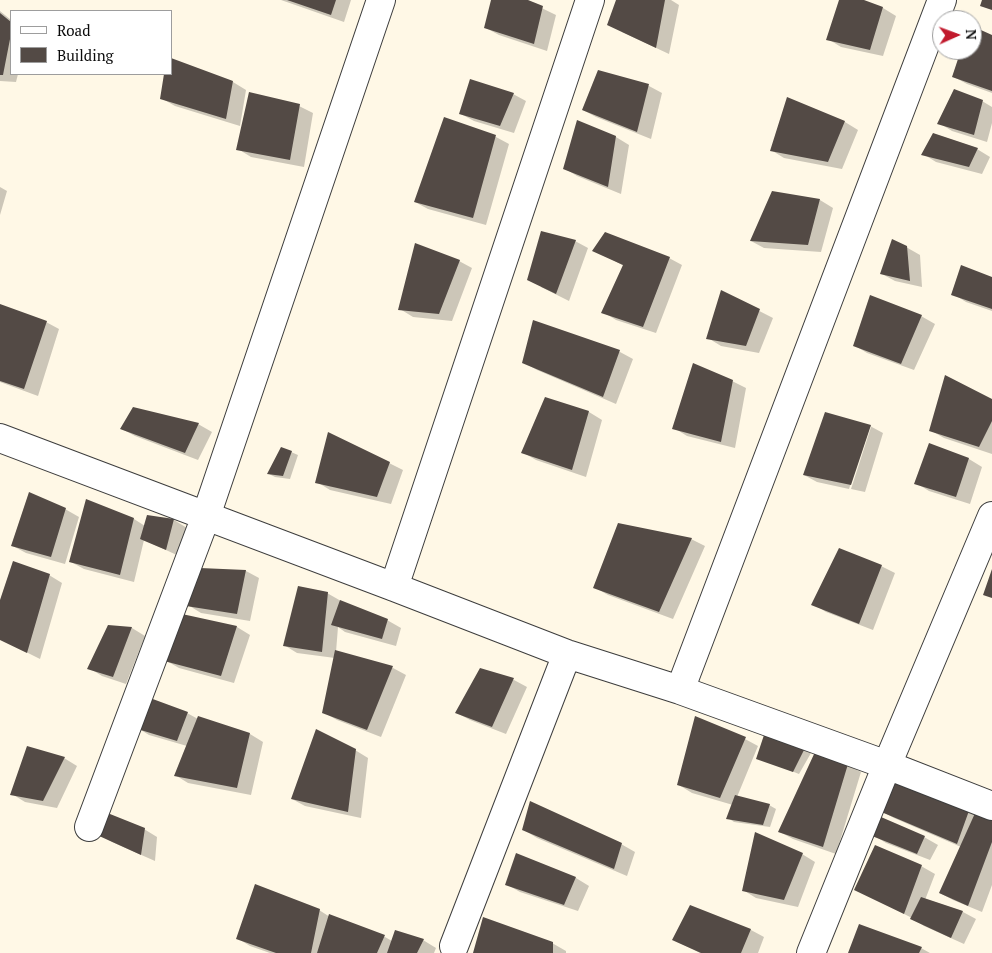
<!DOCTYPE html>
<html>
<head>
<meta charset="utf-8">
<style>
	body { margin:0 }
	#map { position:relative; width:992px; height:953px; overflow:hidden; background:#fff8e6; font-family:"PT Serif",serif }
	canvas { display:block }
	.legend { position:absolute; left:10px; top:10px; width:162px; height:65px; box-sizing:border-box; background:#fff; border:1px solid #9d9d9d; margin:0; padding:6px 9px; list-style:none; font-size:15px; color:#0a0a0a }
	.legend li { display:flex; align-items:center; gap:10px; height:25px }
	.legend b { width:25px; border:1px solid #9d9d9d }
	.north { position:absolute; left:932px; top:10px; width:50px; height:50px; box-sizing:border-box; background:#fff; border:1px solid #9d9d9d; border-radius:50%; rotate:88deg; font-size:14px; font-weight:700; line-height:20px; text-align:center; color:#0a0a0a }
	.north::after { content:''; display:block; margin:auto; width:18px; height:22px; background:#c11a2d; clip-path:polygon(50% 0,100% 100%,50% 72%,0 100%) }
</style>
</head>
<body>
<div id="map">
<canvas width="992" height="953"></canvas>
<ul class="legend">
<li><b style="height:6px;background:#fff"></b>Road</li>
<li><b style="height:14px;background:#534a45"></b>Building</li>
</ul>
<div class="north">N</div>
</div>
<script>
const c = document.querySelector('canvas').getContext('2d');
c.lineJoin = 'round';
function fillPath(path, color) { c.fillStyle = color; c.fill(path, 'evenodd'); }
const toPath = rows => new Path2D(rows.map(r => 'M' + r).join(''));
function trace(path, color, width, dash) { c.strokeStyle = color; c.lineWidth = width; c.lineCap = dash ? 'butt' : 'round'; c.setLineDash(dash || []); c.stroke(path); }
fillPath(toPath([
	[281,0,351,0,344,22],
	[492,0,525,0,556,15,547,51,499,35,486,28],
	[618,0,671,0,679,5,669,54,622,32],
	[841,0,860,0,883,8,896,16,883,56,841,47,828,39],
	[0,11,11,20,11,74,18,74,16,82,0,81],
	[972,27,992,36,992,93,967,84,954,77,963,50,972,50],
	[598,72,649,86,662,93,651,139,596,117,583,110],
	[166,74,233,82,246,90,240,126,175,106,161,98],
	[513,94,526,101,514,133,474,121,461,114],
	[788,99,845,122,858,130,842,169,784,158,771,150],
	[982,101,992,107,992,123,987,142,952,131,939,123],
	[299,106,313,113,304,167,251,157,238,149],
	[444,119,496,137,509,144,486,225,428,209,415,202],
	[578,122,616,137,629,145,621,194,577,176,564,168],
	[977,149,990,157,982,174,936,162,923,154],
	[0,187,7,191,0,215],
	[820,200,833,208,821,252,764,248,751,241],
	[575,241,588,248,569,301,541,287],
	[906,247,920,255,922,287,895,281,882,274],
	[594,250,669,258,682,265,656,333,616,320,603,312,624,266],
	[459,261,472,268,452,321,413,317,400,309],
	[992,278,992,311,966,302,953,294],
	[722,292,773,318,759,353,721,346,708,338],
	[871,296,921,316,935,324,914,370,867,353,854,345],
	[0,305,46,322,59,329,38,396,0,382],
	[534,321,620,352,633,359,616,404,537,370,523,362],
	[732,381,746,388,735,448,687,436,674,428],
	[545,399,589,412,602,420,586,477,536,460,522,452],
	[992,401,992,454,944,438,930,430],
	[198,424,212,432,198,460,135,436,122,429],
	[870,426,883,433,865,492,851,489,871,427,869,427,849,489,817,482,804,475],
	[930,445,969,459,982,467,970,504,929,491,916,483],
	[291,452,298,455,290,479,275,477,269,474],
	[389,463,403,470,391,504,330,490,317,482],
	[86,501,134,519,145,526,174,520,187,528,179,556,144,540,134,582,84,569,71,562],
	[65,509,79,517,65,564,26,553,13,546],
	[691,539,705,546,673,619,608,595,594,587],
	[881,566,895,573,873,630,826,612,813,604],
	[201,569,246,571,259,578,250,621,201,613,188,605],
	[49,575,62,583,40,659,0,639,0,604],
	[327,593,341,601,387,620,401,628,396,646,345,632,338,627,336,652,393,668,406,675,381,737,337,720,323,712,335,658,297,653,284,645],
	[182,616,237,627,250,635,234,683,179,668,165,660],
	[108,626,132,628,145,636,126,684,102,676,89,668],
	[480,670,514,680,527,687,506,734,470,720,457,713],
	[187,713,198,719,250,734,263,742,251,795,188,783,175,775,187,746,149,735,136,727],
	[745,739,758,746,737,797,769,805,776,809,770,827,734,822,728,818,733,805,692,793,679,785],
	[805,749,811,753,799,774,758,758],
	[355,750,368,758,361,818,305,806,292,799],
	[64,758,77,766,57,808,25,802,12,794],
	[847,765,861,772,836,854,793,839,780,832],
	[894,780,992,817,992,885,982,912,953,900,940,893,961,847,894,818,881,811],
	[144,829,157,837,155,861,112,842,99,835],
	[524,830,621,844,635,852,627,876,537,838],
	[873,835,924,837,938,845,930,860,886,843],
	[802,854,815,862,798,907,756,898,743,890],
	[921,866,935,874,925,900,963,912,976,919,964,944,924,926,912,918,855,889],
	[576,878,589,886,578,911,520,892,506,884],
	[691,907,751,930,764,937,758,953,700,953,674,940],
	[319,910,330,917,385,937,392,941,423,940,436,948,434,953,270,953,250,946,237,938],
	[552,943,566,951,566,953,474,953],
	[921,948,930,953,849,953]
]), '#0003');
fillPath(toPath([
	[287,0,336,0,331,15],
	[491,0,528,0,543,6,534,44,484,28],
	[616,0,665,0,656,48,607,25],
	[839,0,864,0,883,7,870,50,826,40],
	[982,0,992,0,992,10,980,6],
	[0,13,11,22,11,34,3,75,0,75],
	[972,26,992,35,992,91,952,77,961,50,972,50],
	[171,58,233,81,226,119,160,99,164,74,171,74],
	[598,70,649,84,637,132,582,110],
	[470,79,514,93,500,126,459,114],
	[954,89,983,100,974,135,937,124],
	[249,92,300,104,290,160,236,150],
	[787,97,845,121,828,162,770,151],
	[444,117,496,135,473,218,414,202],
	[577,120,616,136,608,187,563,169],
	[933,133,978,148,969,167,921,155],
	[772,191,820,199,808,245,750,241],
	[541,231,576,240,556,294,527,280],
	[605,232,670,257,643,327,601,313,623,265,592,251],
	[892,239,907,246,910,281,880,274],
	[415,243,460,260,439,314,398,310],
	[961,265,992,277,992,309,951,295],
	[721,290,760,309,746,346,706,339],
	[870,295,922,315,901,364,853,346],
	[0,304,47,321,24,389,0,381],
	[533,320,620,350,603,397,522,363],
	[693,363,733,380,721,442,672,429],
	[945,375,992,399,992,421,979,447,929,431],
	[545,397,589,411,572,470,521,453],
	[133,407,199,423,185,453,120,429],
	[825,412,871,425,851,485,803,475],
	[328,432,390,462,377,497,315,483],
	[929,443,969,458,956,497,914,484],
	[281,447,292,451,283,476,267,474],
	[29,492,66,508,51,557,11,546],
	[86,499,134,518,120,575,69,562],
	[147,515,174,519,166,550,140,539],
	[618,523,692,538,659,612,593,588],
	[839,548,882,565,859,624,811,605],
	[13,561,50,574,27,653,0,640,0,600],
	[200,568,246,570,237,614,186,606],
	[992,569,992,598,983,595],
	[298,586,328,592,322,652,283,646],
	[340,600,388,619,382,639,331,625],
	[182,614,237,626,221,676,164,661],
	[108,625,132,627,113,677,87,669],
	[335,650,393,666,367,730,322,713],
	[480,668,514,678,492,727,455,713],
	[150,698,188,712,177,741,134,728],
	[198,716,250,733,237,788,174,776],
	[695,716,746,737,720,798,677,785],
	[316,729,356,749,348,812,291,799],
	[764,735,805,748,793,772,756,759],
	[27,746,65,757,43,801,10,795],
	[815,752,848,764,823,847,778,832],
	[894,778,970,808,957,844,879,811],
	[735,795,770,804,763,825,726,819],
	[530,801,622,843,614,869,522,830],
	[976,811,992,816,992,842,968,906,939,893],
	[105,812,145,828,141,855,97,835],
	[881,817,925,836,917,854,872,836],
	[755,832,803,853,784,900,742,891],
	[875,845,922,865,904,914,854,890],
	[516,853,576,877,564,905,505,885],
	[255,884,320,909,311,953,276,953,236,939],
	[921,897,963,911,951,938,910,919],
	[690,905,751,929,741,953,701,953,672,940],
	[329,914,385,935,377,953,317,953],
	[483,917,553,942,553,953,473,953],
	[859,924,922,947,919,953,848,953],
	[395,930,424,939,417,953,387,953]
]), '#534a45');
const street = toPath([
	[0,438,394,587,567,654,680,690,887,765,992,806],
	[394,587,590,0],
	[680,690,942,0],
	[89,827,206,516,381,0],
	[454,946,567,654],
	[811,953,887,765,992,516]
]);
trace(street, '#3d3d3d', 30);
trace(street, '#fff', 28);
</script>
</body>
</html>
